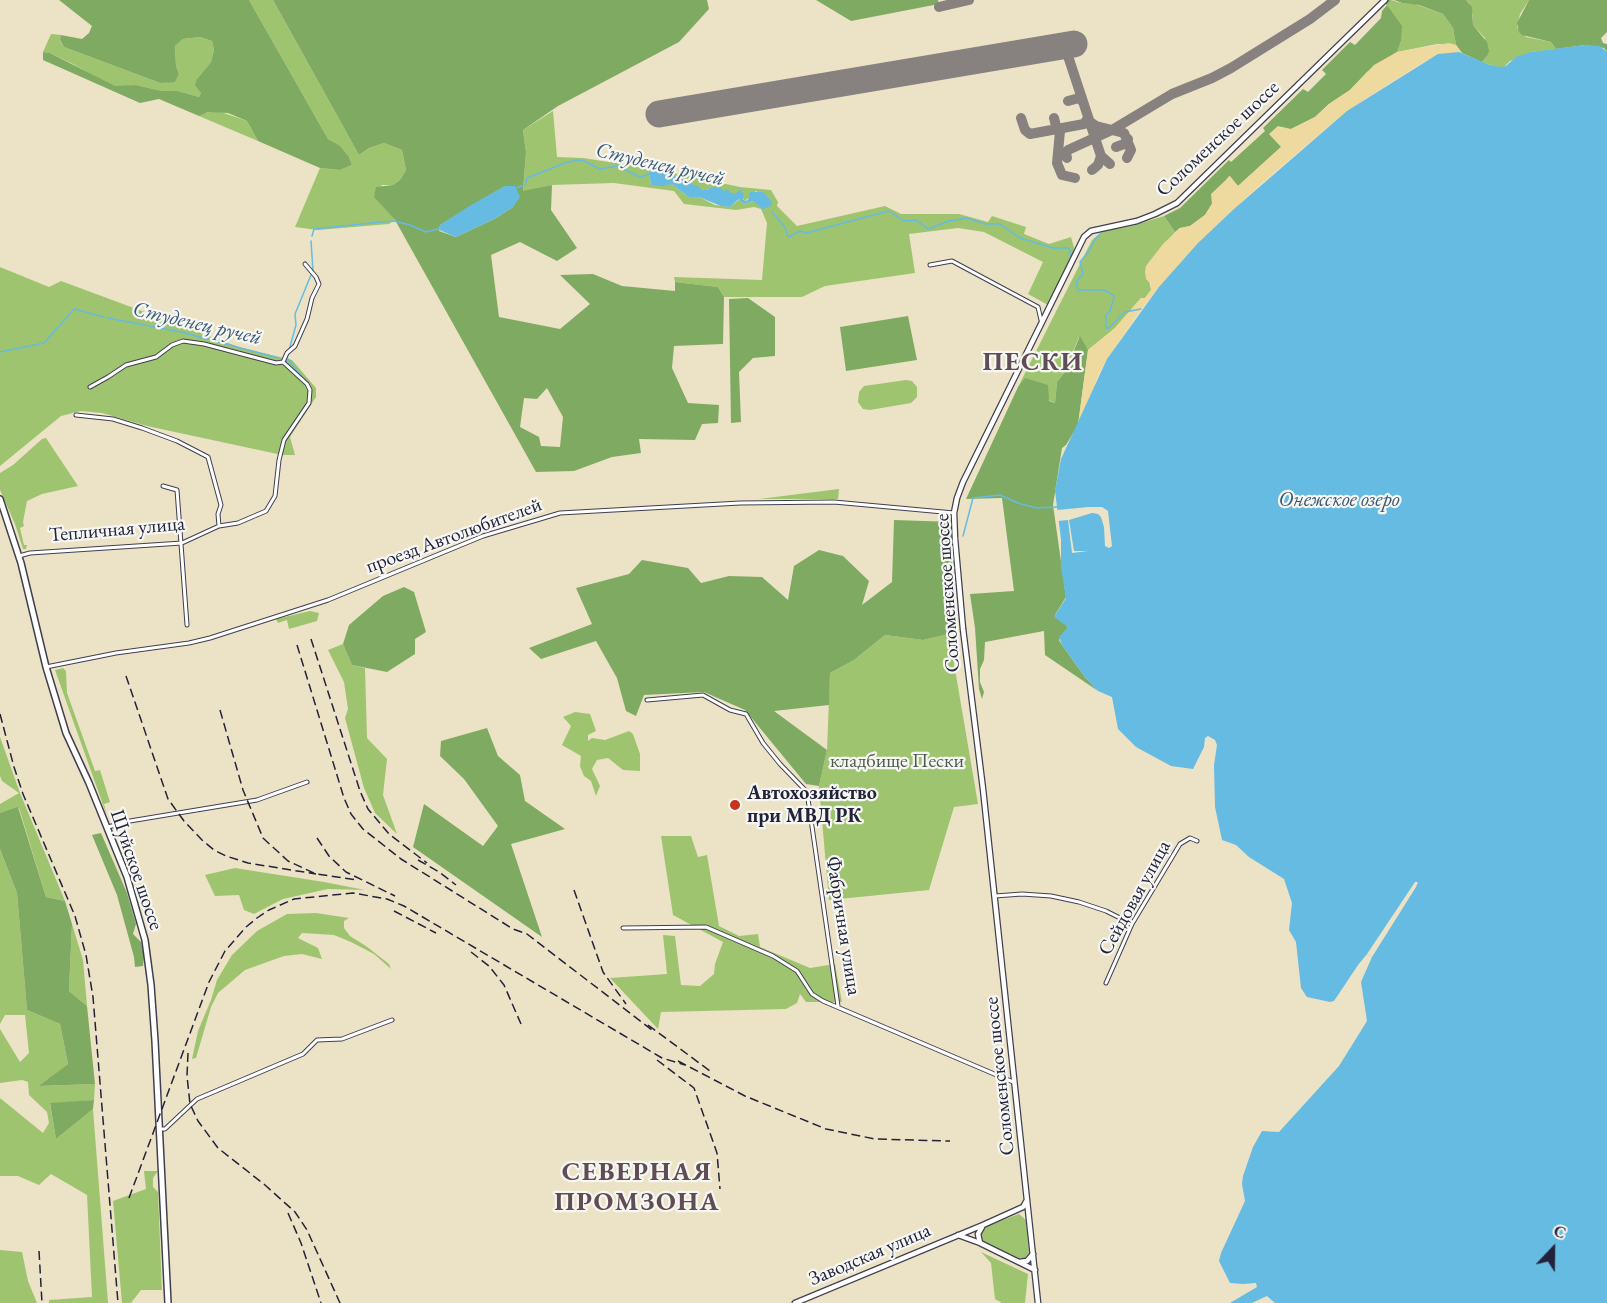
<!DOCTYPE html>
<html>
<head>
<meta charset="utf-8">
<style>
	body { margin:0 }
	#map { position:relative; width:1607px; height:1303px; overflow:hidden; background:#ece3c6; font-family:"EB Garamond",serif }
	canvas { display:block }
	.north { position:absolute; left:1523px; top:1219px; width:60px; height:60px; -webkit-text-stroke:4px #f6f6f2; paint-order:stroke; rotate:22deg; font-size:16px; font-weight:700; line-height:24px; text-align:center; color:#22223b }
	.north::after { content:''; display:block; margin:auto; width:21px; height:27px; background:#22223b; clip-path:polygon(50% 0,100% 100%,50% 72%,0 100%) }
</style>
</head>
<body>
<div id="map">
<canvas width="1607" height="1303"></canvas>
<div class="north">С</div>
</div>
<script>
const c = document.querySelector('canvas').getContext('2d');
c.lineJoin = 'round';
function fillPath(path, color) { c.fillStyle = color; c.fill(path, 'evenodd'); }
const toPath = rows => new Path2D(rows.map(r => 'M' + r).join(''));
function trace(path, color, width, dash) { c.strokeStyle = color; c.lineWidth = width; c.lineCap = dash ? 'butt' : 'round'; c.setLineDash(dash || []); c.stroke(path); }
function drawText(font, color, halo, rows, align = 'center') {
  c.font = font + ' "EB Garamond",serif'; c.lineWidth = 4.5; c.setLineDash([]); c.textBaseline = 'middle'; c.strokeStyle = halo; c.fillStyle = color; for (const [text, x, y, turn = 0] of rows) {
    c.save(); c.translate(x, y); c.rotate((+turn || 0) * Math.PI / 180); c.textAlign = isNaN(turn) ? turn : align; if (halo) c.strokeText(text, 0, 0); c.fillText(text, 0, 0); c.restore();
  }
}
fillPath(toPath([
	[249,0,273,0,359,155,369,148,384,143,402,150,406,170,400,180,393,185,382,185,374,196,395,220,389,224,318,230,295,227,320,168,340,170,352,165,349,157,340,147,328,139],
	[1391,0,1401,3,1415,4,1443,14,1453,28,1456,45,1437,44,1397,52,1401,41,1387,5],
	[1466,0,1529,0,1520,14,1517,27,1526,37,1551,42,1556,49,1531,52,1510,61,1504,67,1496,67,1482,62,1487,56,1485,38,1473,25,1473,16,1469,3],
	[51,34,61,35,60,41,64,47,160,83,175,81,179,74,176,66,175,46,183,39,200,37,212,41,214,50,211,62,197,79,201,93,199,97,178,91,162,91,136,85,120,87,110,85,73,64,50,53,43,52],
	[218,111,247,121,258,141,199,116,203,113],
	[553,111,557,157,583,158,655,169,740,187,771,190,778,202,777,206,797,226,885,206,901,214,959,214,988,222,992,216,1026,227,1024,234,1049,244,1071,237,1075,251,1048,305,1028,294,1043,262,984,232,958,228,909,234,915,273,825,286,802,297,724,297,718,287,675,282,674,277,762,280,767,223,761,209,754,207,736,210,684,204,674,191,614,183,552,185,523,192,526,152,523,130],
	[652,171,662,172,702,190,707,190,710,187,731,193,740,193,745,201,756,191,769,199,765,208,753,201,744,204,740,199,730,207,715,205,699,197,690,198,672,184,651,185,649,172],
	[1164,216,1175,232,1146,266,1151,290,1145,298,1141,298,1115,328,1088,350,1079,337,1065,372,1057,382,1055,403,1018,387,1092,240,1104,231,1132,226],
	[0,267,49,287,61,281,239,347,292,360,316,388,316,397,290,437,295,455,282,455,147,426,102,413,81,411,61,416,0,466],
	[906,380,912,381,917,387,917,397,911,403,870,410,863,409,858,402,859,392,864,386],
	[46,438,78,486,42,494,27,501,23,522,24,526,20,528,24,545,27,545,26,549,23,549,15,524,0,490,0,473,13,465,42,439],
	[839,489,838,499,759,499],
	[310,611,319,613,317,621,289,629,287,620,278,623,276,619],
	[949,634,978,804,954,807,929,890,829,900,819,786,827,750,830,673,854,660,885,635,923,640],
	[343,644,352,665,365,668,367,738,387,759,383,795,397,834,375,813,364,788,345,718,348,709,344,682,328,650],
	[63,668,66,671,67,693,95,771,100,770,110,802,104,804,107,816,55,670],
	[575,712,590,714,596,731,588,735,588,741,592,738,605,740,629,731,633,734,640,754,640,771,623,770,608,758,597,760,592,769,600,786,596,796,591,781,584,776,580,766,581,756,562,745,571,726,563,717],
	[0,737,20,793,65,901,46,897,19,808,0,813,0,804,19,793,2,781,0,776],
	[661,836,691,836,698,857,707,855,719,926,739,936,758,934,760,947,810,968,835,964,842,1002,806,1002,800,994,797,1003,786,1009,661,1012,658,1029,610,978,667,974,663,935,675,936,681,985,700,986,714,974,715,964,723,942,673,915],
	[0,849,17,893,27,1010,60,1024,68,1064,41,1086,95,1084,94,1100,50,1104,56,1139,93,1109,108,1303,49,1303,49,1300,92,1297,87,1195,51,1174,39,1185,18,1176,0,1176,0,1098,43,1133,49,1123,47,1112,29,1095,28,1082,22,1080,0,1083,0,1029,20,1062,29,1053,25,1015,5,1015,0,1024],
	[235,868,324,882,365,890,328,889,283,899,254,914,244,910,239,895,215,896,205,875],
	[316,913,349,918,344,921,344,928,350,936,366,946,389,964,391,969,374,954,351,942,334,935,302,933,298,938,318,948,322,959,302,954,284,956,245,970,218,993,211,1007,196,1058,192,1059,198,1031,211,1000,217,980,232,955,257,931,287,914],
	[72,924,83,960,87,1006,69,991],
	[144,1171,158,1171,153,1178,153,1187,158,1192,162,1290,141,1290,131,1303,122,1303,113,1201,146,1189],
	[1019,1214,1026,1220,1029,1254,1023,1260,983,1241,981,1236,984,1227],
	[0,1250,22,1252,28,1281,37,1303,0,1303],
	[981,1252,1028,1274,1025,1303,1002,1303,995,1299,991,1263]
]), '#9fc46f');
fillPath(toPath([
	[59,0,249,0,328,139,340,146,349,157,352,165,340,170,320,168,258,141,247,121,228,113,208,112,199,116,159,99,140,103,43,60,43,52,50,53,115,86,136,85,162,91,178,91,199,97,201,93,195,85,197,79,211,62,214,50,212,41,200,37,183,39,175,46,176,66,179,74,175,82,160,83,64,47,60,40,61,35,82,39,89,33,92,26],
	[273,0,707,0,709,9,679,42,558,106,523,130,526,152,523,191,552,185,551,210,577,248,557,261,520,242,491,255,499,317,560,329,590,304,560,275,593,274,622,286,675,291,675,282,718,287,724,297,723,344,674,346,672,368,688,403,719,405,718,423,702,424,695,440,639,439,641,453,612,457,574,471,536,472,395,220,374,197,376,187,393,185,400,180,406,170,402,150,384,143,369,148,359,155],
	[505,186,514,186,513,207,496,218,456,237,439,231,440,225],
	[547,388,563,417,560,447,541,446,539,437,520,427,524,398,537,399],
	[816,0,938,0,939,4,851,21],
	[1380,0,1391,0,1387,5,1402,26,1401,41,1397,52,1367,72,1350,90,1329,104,1315,117,1291,129,1281,147,1238,186,1229,176,1205,215,1190,226,1180,228,1175,232,1164,216,1180,208,1229,160,1231,162,1265,131,1263,128,1303,89,1308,92,1326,74,1322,70,1350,42,1355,45,1381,18,1382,11,1387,5],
	[1394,0,1466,0,1472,7,1473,25,1487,42,1489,51,1487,56,1482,62,1462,53,1456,45,1453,28,1443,14,1419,5,1402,3],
	[1529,0,1607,0,1607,32,1601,38,1603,43,1607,44,1607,52,1604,48,1585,45,1556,49,1551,42,1522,35,1519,32,1517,23],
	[748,298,775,317,775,356,753,358,739,372,741,422,731,423,729,299],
	[908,316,917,360,846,371,840,327],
	[1080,336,1088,350,1078,425,1066,445,1062,448,1053,505,1066,597,1055,615,1068,627,1059,640,1062,645,1085,677,1098,691,1045,655,1044,631,985,642,984,660,980,669,980,682,984,692,982,699,979,689,975,628,970,594,1014,591,1002,498,966,499,1018,387,1025,378,1048,385,1049,401,1055,403,1057,382,1065,372],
	[894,520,954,522,949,634,923,640,885,635,854,660,830,673,829,705,774,711,827,750,819,786,806,784,745,710,704,692,644,695,636,716,626,711,617,678,596,641,541,659,529,648,592,624,576,588,629,574,642,560,688,568,701,583,729,576,762,577,788,600,794,566,819,550,843,556,869,581,862,605,892,582],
	[404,587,414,592,426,632,415,639,415,654,387,672,352,665,343,644,349,625,383,596],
	[487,728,498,756,520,775,525,801,565,829,511,844,542,937,413,847,424,804,483,846,498,826,464,779,440,756,441,741],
	[18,807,46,897,65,901,72,924,69,991,87,1006,95,1084,39,1086,68,1064,60,1024,27,1010,17,893,0,849,0,813],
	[101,833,127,893,136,924,133,934,141,942,144,955,143,966,135,967,134,957,117,895,92,835],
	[94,1100,93,1109,56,1139,50,1103]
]), '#7faa62');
fillPath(toPath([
	[1449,43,1456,45,1462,53,1459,52,1425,61,1368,97,1330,125,1263,182,1198,243,1141,309,1107,359,1098,375,1093,391,1078,425,1088,350,1115,328,1141,298,1145,298,1151,290,1151,284,1146,279,1145,272,1146,266,1163,244,1180,228,1190,226,1205,215,1212,204,1211,194,1230,176,1238,186,1281,147,1269,134,1278,126,1291,129,1315,117,1329,104,1350,90,1374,65,1397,52]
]), '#eeda9e');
fillPath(toPath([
	[1585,45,1600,46,1607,52,1607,1303,1275,1303,1267,1296,1252,1303,1230,1303,1257,1287,1256,1283,1243,1284,1230,1283,1219,1261,1221,1253,1245,1201,1242,1184,1243,1176,1253,1147,1262,1131,1279,1132,1339,1066,1367,1021,1361,982,1372,957,1367,954,1358,965,1334,1001,1330,1002,1307,997,1301,988,1296,942,1289,930,1292,903,1284,879,1249,857,1236,845,1222,840,1215,807,1214,765,1217,745,1215,740,1208,736,1205,738,1204,747,1193,769,1171,766,1136,747,1118,729,1112,697,1098,691,1085,677,1062,645,1059,637,1068,627,1054,617,1066,598,1061,567,1061,539,1055,491,1061,459,1107,359,1159,287,1198,243,1234,209,1347,111,1438,54,1459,52,1490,65,1501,67,1506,66,1516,57,1531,52],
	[652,171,662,172,690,181,693,185,698,186,702,190,707,190,710,187,720,188,724,191,727,189,731,193,736,193,740,190,743,190,740,192,744,193,743,199,745,201,748,200,750,192,763,192,772,202,771,206,765,208,764,210,753,201,744,204,739,199,730,207,721,206,699,197,690,198,672,184,662,186,651,185,649,172],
	[505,186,515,186,520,197,513,207,496,218,456,237,437,229,440,225,471,205]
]), '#65bbe1');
fillPath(toPath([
	[1089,507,1102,507,1108,511,1112,546,1109,548,1105,546,1104,527,1101,517,1098,514,1092,513,1069,520,1074,551,1088,551,1072,553,1068,520,1058,521,1057,510],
	[1415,882,1418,882,1416,887,1372,957,1367,954]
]), '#ece3c6');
trace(toPath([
	[516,188,525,185,527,178,565,163,578,160,584,161,600,169,617,166,640,177,650,174],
	[772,212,785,227,788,237,800,231,806,233,889,211,904,221,916,220,928,229,949,221,967,218,985,224,1000,224,1020,238,1053,248,1069,248,1071,256],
	[1101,233,1095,239,1089,251,1080,262,1083,274,1076,282,1078,290,1104,290,1113,295,1114,298,1110,311,1106,315,1106,328,1109,328,1125,312,1141,309],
	[312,236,314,229,380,222,394,221,410,225,426,232,438,229],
	[311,241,313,271],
	[108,318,181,332,278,358],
	[0,352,44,343,74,309,104,317],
	[288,359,301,376],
	[286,361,296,325,295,314,311,275],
	[963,536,973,498,1000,495,1018,503,1036,508,1057,507]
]), '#65bbe1', 1.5);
trace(toPath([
	[939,7,969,0],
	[1065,47,1101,156,1110,164],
	[1068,101,1079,98,1082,101],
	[1021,118,1025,130,1030,134,1084,124,1088,118],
	[1054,118,1056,126,1060,129],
	[1089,121,1096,126,1124,133,1131,150,1127,158],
	[1063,128,1060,131,1057,163,1062,175,1075,178],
	[1116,147,1127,143,1128,139],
	[1067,158,1066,154,1068,150,1112,130,1172,94,1212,78,1231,68,1310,19,1335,0],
	[1092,170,1098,165,1101,156]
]), '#878280', 10);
trace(toPath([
	[659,114,1074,44]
]), '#878280', 27);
const street = toPath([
	[930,265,952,261,1038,307,1041,320],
	[90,387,108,377,126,365,156,357,172,345,183,341,204,344,276,363,283,362],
	[76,415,113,419,142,428,177,441,208,457,221,505,218,514,219,526],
	[163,486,177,490,187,625],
	[19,556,30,553,182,543,219,526,238,523,266,511,275,496,279,460,284,440,309,403,310,390,307,384,283,362,287,353,295,346,307,319,312,298,319,284,316,277,305,264],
	[46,667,116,653,189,643,210,638,328,600,483,536,560,513,740,503,834,502,954,513],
	[647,700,703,695,730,710,746,714,763,743,780,764,807,792,838,1006],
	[108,827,130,821,257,800,307,782],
	[995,896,1022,894,1051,896,1079,902,1106,911,1132,924],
	[623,928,706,927,773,956,797,971,812,994,823,1001,1013,1082],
	[1106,983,1132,924,1180,844,1190,838,1197,841],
	[160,1129,165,1129,197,1099,303,1054,317,1040,342,1039,392,1020]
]);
const secondary = toPath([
	[958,1235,980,1243,1035,1270],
	[980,1243,978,1234,982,1227],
	[1019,1262,1027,1261,1033,1254],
	[795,1303,983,1225,1023,1207,1027,1200],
	[1038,1303,983,789,963,629,955,539,954,513,957,498,963,482,1084,237,1091,231,1137,221,1155,214,1177,203,1385,0]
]);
const primary = toPath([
	[0,499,21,563,46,667,66,733,89,783,127,877,145,940,151,985,155,1041,168,1303]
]);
trace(street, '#403f50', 5);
trace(secondary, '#403f50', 7);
trace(primary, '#403f50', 8);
trace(street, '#fff', 3);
trace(secondary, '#fff', 4.5);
trace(primary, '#fff', 5);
trace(toPath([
	[311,639,360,791,368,809,389,834,427,863],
	[297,645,344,798,351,814,363,829,401,859,513,929,527,934,652,1030],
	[126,676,168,799,184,821,202,840,214,850,226,856,248,863,316,874],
	[220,710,243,790,263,838,288,861,316,874,358,880],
	[0,714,14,767,23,794,75,916,86,955,93,997,118,1303],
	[317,838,329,856,346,872,395,896],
	[418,860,439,872,456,885],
	[574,890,603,972,626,1004],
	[394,911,436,933],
	[471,952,489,966,504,985,521,1024],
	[648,1025,710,1071],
	[188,1053,187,1076,190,1104,198,1121,218,1148,265,1185,295,1212,307,1230,340,1303],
	[657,1060,694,1088,717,1153,720,1189],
	[678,1061,745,1096,826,1129,875,1139,950,1141],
	[129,1198,209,982,225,951,246,927,257,918,269,910,294,899,353,893,387,899,404,906,662,1058,685,1065],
	[288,1213,301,1243,321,1303],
	[39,1251,42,1303]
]), '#22223b', 1.5, [9, 4.5]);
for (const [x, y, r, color] of [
	[735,805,6,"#c8321e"]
]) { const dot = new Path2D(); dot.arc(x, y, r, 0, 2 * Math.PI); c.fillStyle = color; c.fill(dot); trace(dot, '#f6f6f2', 2); }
drawText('20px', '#22223b', '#f6f6f2', [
	["Соломенское шоссе",1218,139,-43],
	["Тепличная улица",117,530,-5],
	["проезд Автолюбителей",454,536,-20],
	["Соломенское шоссе",948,593,-94],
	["Шуйское шоссе",136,870,71],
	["Сейдовая улица",1135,898,-61],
	["Фабричная улица",843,926,81],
	["Соломенское шоссе",1000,1076,-96],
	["Заводская улица",870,1255,-23]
]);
drawText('20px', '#4e5b4d', '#f6f6f2', [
	["кладбище Пески",897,762]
]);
drawText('bold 20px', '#22223b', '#f6f6f2', [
	["Автохозяйство",747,794],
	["при МВД РК",747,817]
], 'left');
drawText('italic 21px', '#395875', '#f6f6f2', [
	["Студенец ручей",660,165,13],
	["Студенец ручей",197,324,13],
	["Онежское озеро",1339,500]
]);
c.letterSpacing = '1.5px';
drawText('bold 26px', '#604c55', '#f6f6f2', [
	["ПЕСКИ",1033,363],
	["СЕВЕРНАЯ",637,1173],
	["ПРОМЗОНА",637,1203]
]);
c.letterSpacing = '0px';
</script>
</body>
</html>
